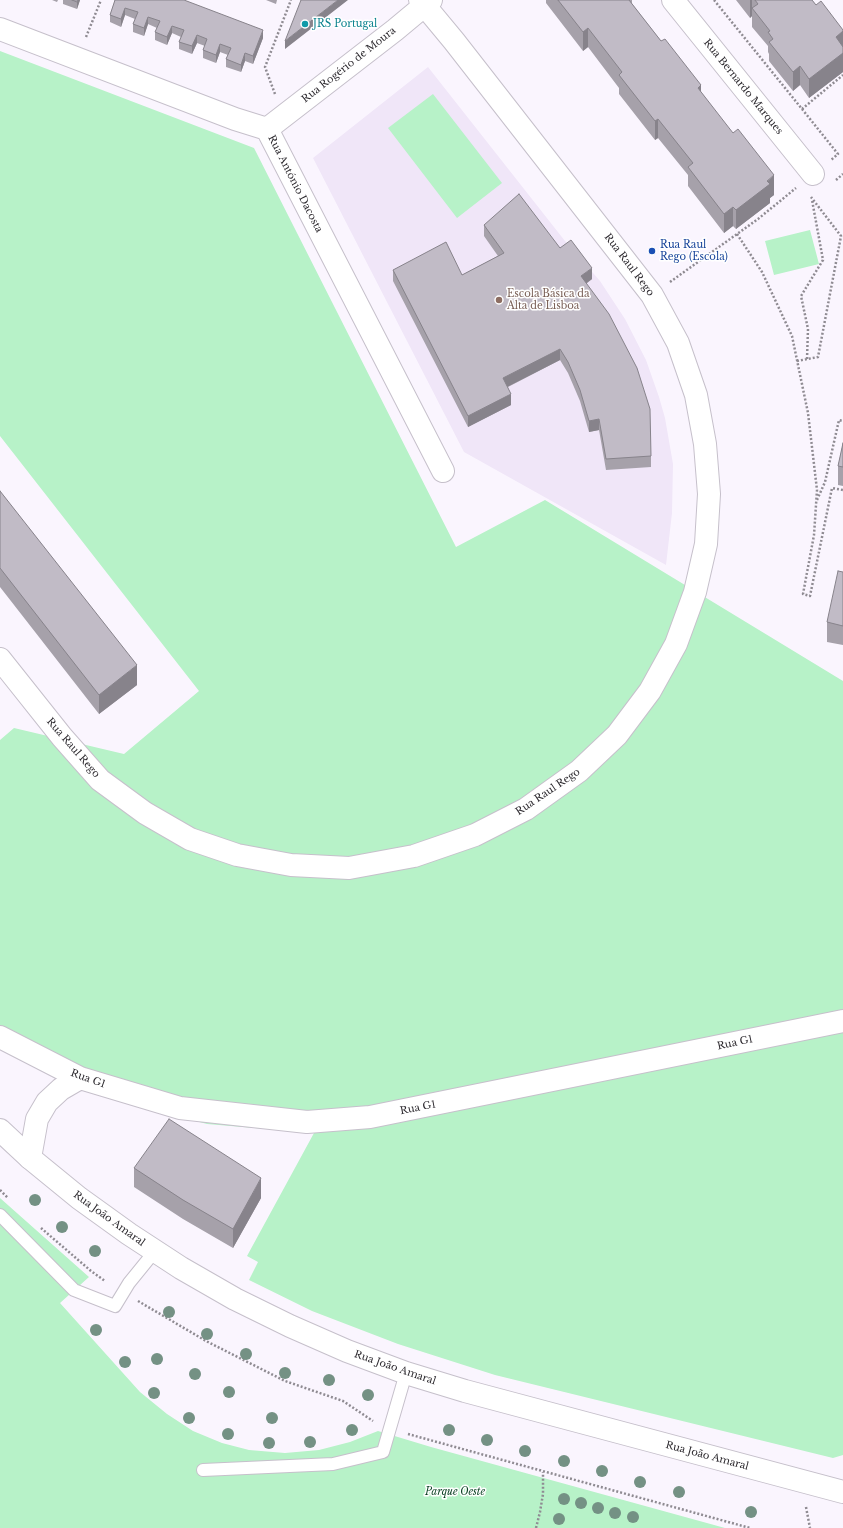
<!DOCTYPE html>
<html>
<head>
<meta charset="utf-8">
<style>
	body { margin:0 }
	canvas { display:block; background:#faf5fe }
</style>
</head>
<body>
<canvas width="843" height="1528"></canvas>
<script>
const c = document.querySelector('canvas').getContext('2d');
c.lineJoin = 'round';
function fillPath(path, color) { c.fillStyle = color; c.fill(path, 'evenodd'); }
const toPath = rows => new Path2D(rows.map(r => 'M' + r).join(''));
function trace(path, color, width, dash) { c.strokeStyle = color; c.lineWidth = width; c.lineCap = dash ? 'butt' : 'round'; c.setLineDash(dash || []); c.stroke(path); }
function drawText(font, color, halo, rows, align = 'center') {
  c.font = font + ' "Libre Baskerville",serif'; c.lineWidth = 3; c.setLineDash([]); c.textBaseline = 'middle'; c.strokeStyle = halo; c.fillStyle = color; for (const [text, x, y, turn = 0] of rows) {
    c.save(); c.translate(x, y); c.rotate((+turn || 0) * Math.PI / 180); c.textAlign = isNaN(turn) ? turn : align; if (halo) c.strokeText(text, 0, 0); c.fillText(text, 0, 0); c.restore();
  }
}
fillPath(toPath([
	[428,67,565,241,600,281,625,319,646,360,659,397,665,418,673,464,672,513,666,565,464,452,313,158]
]), '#f0e6f8');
fillPath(toPath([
	[0,51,254,148,456,547,545,500,843,681,843,1455,833,1458,495,1375,398,1344,312,1311,249,1280,258,1262,247,1256,314,1133,207,1124,94,1094,0,1027,0,740,14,728,124,754,199,691,0,436],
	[433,94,502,183,457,218,388,128],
	[810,230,819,264,774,275,765,241],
	[0,1198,89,1277,60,1303,140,1392,167,1414,193,1431,222,1443,249,1450,285,1453,319,1450,350,1442,378,1431,431,1447,725,1528,0,1528]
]), '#b7f2c8');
const lane = toPath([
	[0,1215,74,1290,115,1306,129,1283,155,1251],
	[203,1470,333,1464,383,1452,406,1373]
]);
const street = toPath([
	[673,0,813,174],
	[0,29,235,119,267,129],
	[267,129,443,471],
	[267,129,395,30,431,0],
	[0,659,62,737,100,780,145,813,190,839,237,855,291,865,349,868,414,856,475,835,526,809,579,771,617,735,650,691,676,644,695,592,706,544,709,494,705,444,696,395,678,343,652,295,454,41,420,0],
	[0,1037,80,1078,180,1108,307,1122,370,1117,843,1021],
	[30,1158,37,1119,47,1102,61,1089,80,1078]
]);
const secondary = toPath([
	[0,1130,30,1158,79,1198,129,1234,181,1268,235,1299,290,1326,347,1351,406,1373,465,1391,843,1492]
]);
trace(lane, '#c6c0cb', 14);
trace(street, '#c6c0cb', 24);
trace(secondary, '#c6c0cb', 24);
trace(toPath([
	[714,0,802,109,843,75],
	[86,37,101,0],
	[275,94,265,67,291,0],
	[802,109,838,154,831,160],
	[836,180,843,174],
	[737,234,762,272,792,336,808,413,817,490,814,535,803,594,810,596,832,488,843,490],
	[670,282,758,219,796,188],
	[807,359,808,329,801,296,823,260,812,200],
	[797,361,818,357,841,236,811,197],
	[817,500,825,482,839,420,843,421],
	[0,1190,8,1198],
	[41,1228,91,1271,105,1281],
	[138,1301,206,1341,285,1381,343,1401,373,1421],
	[408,1434,750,1528],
	[806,1507,810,1528],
	[536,1528,540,1512,543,1494,543,1472]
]), '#8f8b92', 2.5, [2, 2]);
trace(lane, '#fff', 12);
trace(street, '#fff', 22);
trace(secondary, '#fff', 22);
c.fillStyle = '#749184';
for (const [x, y] of [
	[35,1200],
	[62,1227],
	[95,1251],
	[169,1312],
	[96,1330],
	[207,1334],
	[246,1354],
	[157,1359],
	[125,1362],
	[285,1373],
	[195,1374],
	[329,1380],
	[229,1392],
	[154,1393],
	[368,1395],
	[189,1418],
	[272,1418],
	[352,1430],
	[449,1430],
	[228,1434],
	[487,1440],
	[310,1442],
	[269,1443],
	[525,1451],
	[564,1461],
	[602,1471],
	[640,1482],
	[679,1492],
	[564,1499],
	[581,1503],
	[598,1508],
	[751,1512],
	[615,1513],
	[633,1517],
	[559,1519]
]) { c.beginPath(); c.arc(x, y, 6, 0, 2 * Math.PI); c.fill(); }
fillPath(toPath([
	[52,0,58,0,57,2],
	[63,0,80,0,77,9,63,4],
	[115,0,263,38,253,64,245,61,241,72,226,67,226,59,228,55,220,52,216,63,203,58,203,50,205,46,197,43,192,54,179,49,179,42,181,37,172,33,167,45,155,40,155,32,157,28,148,24,144,36,133,32,133,24,135,19,125,15,121,27,110,22,110,15],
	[266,0,277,0,276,4],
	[546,0,632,0,632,4,701,92,774,195,770,198,770,203,736,229,733,226,724,233,688,186,688,175,658,138,655,140,619,94,619,88,588,47,583,51,546,3],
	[736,0,812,0,816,5,843,30,843,72,809,98,800,85,793,91,769,61,769,54,768,52,768,46,752,27,752,16,750,18],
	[484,225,560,248,592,279,586,284,651,456,651,467,606,470,599,430,589,432,580,401,568,373,560,360,508,387,511,405,468,427,393,281,393,270,462,275,498,256,484,236],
	[843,443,843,486,838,485,838,466],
	[0,491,137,685,99,714,0,587],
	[843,572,843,645,827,642,827,622],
	[134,1168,261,1198,233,1248,183,1219,134,1187]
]), '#a6a1aa');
fillPath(toPath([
	[78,0,80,0,77,9,77,2],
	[338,0,348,0,285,49,285,41],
	[750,0,752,0,752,16,750,18],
	[125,8,125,15,121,27,121,19],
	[148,17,148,24,144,36,144,28],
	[172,26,172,33,167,45,167,37],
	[588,28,588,47,583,51,583,32],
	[263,30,263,38,253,64,253,56],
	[843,31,843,51,836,37],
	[197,35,197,43,192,54,192,46],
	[220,44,220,52,216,63,216,55],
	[245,53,245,61,241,72,241,65],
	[843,53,843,72,809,98,809,79],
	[800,66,800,85,793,91,793,72],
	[701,85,701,104,698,88],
	[658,119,658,138,655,140,655,121],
	[774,175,774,195,770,198,770,203,736,229,736,210],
	[733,207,733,226,724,233,724,214],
	[592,268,592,279,581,287,581,276],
	[560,349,560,360,503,389,503,378],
	[511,394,511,405,468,427,468,416],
	[599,419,599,430,589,432,589,421],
	[137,665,137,685,99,714,99,695],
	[261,1178,261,1198,233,1248,233,1229]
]), '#87838b');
const building = toPath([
	[72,0,78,0,77,2,72,0],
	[115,0,184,0,263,30,253,56,245,53,241,65,226,59,231,48,220,44,216,55,203,50,207,39,197,35,192,46,179,42,184,30,172,26,167,37,155,32,160,21,148,17,144,28,133,24,138,12,125,8,121,19,110,15,115,0],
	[301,0,338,0,285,41,301,0],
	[558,0,629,0,661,41,665,39,701,85,698,88,733,133,738,129,774,175,767,181,770,184,736,210,733,207,724,214,688,167,693,163,658,119,655,121,619,75,622,72,588,28,583,32,558,0],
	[755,0,812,0,816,5,821,1,843,30,843,31,836,37,843,47,843,53,809,79,800,66,793,72,769,42,773,39,768,32,770,31,752,8,758,4,755,0],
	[519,194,560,248,571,240,592,268,581,276,609,314,637,368,650,409,651,456,606,459,599,419,589,421,580,390,568,362,560,349,503,378,511,394,468,416,393,270,446,242,462,275,504,253,484,225,519,194],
	[843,443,843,467,838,466,843,443],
	[0,491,137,665,99,695,0,568,0,491],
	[838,571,843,572,843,626,827,622,838,571],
	[169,1119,261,1178,233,1229,183,1200,134,1168,169,1119]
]);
fillPath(building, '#c1bbc6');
trace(building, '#87838b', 1);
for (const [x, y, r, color] of [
	[305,24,4,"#0f9aa8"],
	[652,251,4,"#1a4fb4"],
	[499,300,4,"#8d6e63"]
]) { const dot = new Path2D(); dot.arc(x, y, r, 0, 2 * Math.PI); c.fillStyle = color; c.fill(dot); trace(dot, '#fff', 1.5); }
drawText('10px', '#0d838f', '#fff', [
	["JRS Portugal",313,24]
], 'left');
drawText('10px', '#2e2b30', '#fff', [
	["Rua Rogério de Moura",349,65,-38],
	["Rua Bernardo Marques",743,87,51],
	["Rua António Dacosta",295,184,63],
	["Rua Raul Rego",629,265,53],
	["Rua Raul Rego",73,748,49],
	["Rua Raul Rego",548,792,-34],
	["Rua G1",735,1043,-12],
	["Rua G1",88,1079,20],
	["Rua G1",418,1108,-11],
	["Rua João Amaral",109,1219,36],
	["Rua João Amaral",395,1368,19],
	["Rua João Amaral",707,1456,15]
]);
drawText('10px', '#164399', '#fff', [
	["Rua Raul",660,245],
	["Rego (Escola)",660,257]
], 'left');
drawText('10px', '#785e54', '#fff', [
	["Escola Básica da",507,294],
	["Alta de Lisboa",507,306]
], 'left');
drawText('italic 10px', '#073f20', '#fff', [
	["Parque Oeste",455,1492]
]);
</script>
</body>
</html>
